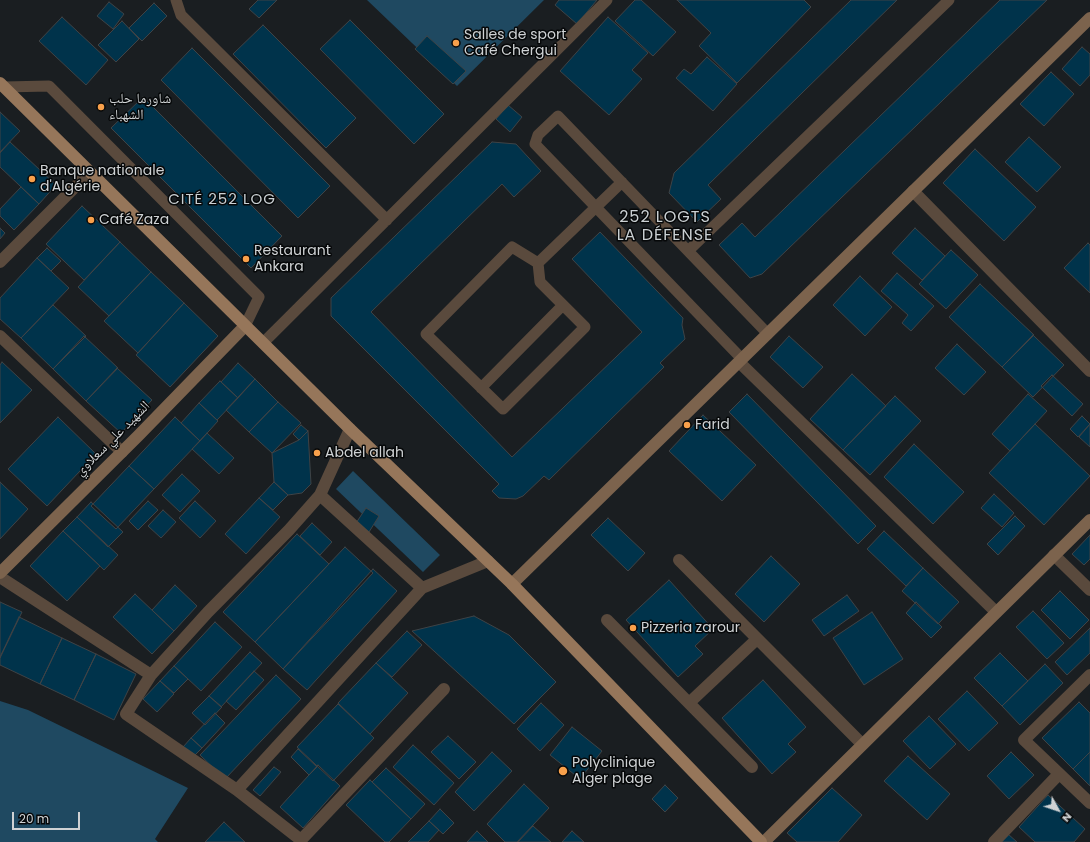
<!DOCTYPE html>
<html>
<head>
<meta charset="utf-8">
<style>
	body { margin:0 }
	#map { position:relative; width:1090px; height:842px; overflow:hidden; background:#1a1e21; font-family:Poppins,sans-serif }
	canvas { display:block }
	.north { position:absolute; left:1038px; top:790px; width:40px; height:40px; -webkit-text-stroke:3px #060809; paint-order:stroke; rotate:130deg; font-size:11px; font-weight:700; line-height:16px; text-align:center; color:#cfd2d4 }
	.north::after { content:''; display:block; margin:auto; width:14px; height:18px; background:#cfd2d4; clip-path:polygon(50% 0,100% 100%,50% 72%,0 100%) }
	.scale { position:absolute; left:12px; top:812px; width:68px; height:18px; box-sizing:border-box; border:2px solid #cfd2d4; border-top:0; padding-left:5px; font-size:12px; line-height:14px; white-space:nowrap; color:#cfd2d4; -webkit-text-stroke:3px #060809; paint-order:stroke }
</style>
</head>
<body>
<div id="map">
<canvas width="1090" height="842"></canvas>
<div class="north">N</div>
<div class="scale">20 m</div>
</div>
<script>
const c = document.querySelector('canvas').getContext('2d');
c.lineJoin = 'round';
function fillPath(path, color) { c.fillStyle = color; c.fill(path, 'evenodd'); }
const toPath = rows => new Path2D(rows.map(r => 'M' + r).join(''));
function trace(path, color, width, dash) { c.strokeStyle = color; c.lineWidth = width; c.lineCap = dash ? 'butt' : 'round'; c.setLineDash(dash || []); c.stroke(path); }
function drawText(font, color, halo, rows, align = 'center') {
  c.font = font + ' Poppins,"Noto Naskh Arabic",sans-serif'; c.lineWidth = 3; c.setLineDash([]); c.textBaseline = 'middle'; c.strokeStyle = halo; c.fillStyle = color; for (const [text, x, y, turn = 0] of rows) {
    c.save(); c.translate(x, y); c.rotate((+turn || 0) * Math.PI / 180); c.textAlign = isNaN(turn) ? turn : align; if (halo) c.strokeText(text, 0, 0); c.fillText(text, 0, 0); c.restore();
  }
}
fillPath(toPath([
	[367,0,544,0,457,86],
	[353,471,440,555,423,572,336,489],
	[0,701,28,710,188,788,155,839,158,842,0,842]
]), '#1f4961');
const building = toPath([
	[258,0,277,0,259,18,249,9,258,0],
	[559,0,597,0,577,24,555,5,559,0],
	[635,0,641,0,676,32,653,56,615,21,635,0],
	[677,0,804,0,811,7,737,83,699,46,711,33,677,0],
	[851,0,897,0,708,185,721,199,697,222,669,193,674,173,851,0],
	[1000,0,1047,0,762,274,750,278,719,245,742,223,755,237,1000,0],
	[109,2,124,14,113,29,97,16,109,2],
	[154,3,167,16,142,41,129,28,154,3],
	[62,17,108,60,86,85,39,41,62,17],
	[608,17,648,53,632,70,642,79,609,115,560,71,608,17],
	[350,20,444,114,414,144,320,49,350,20],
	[122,21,139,39,116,62,98,45,122,21],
	[263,25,356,118,326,148,233,54,263,25],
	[427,36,466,71,453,84,415,49,427,36],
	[1082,47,1090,54,1090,75,1080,86,1062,69,1082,47],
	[192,48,330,186,298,218,161,80,192,48],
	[707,57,737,84,713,111,676,78,684,69,691,74,707,57],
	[1051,72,1074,94,1044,126,1020,104,1051,72],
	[143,97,282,236,251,268,111,128,143,97],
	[508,105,522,117,510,132,496,119,508,105],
	[0,112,20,131,0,152,0,112],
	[1029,137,1061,167,1037,192,1005,162,1029,137],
	[10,142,56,185,39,204,0,167,0,153,10,142],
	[492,142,516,144,541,171,514,197,502,184,371,312,512,457,642,332,572,259,600,232,683,318,682,325,685,339,660,363,664,367,549,480,544,476,523,496,516,499,499,498,492,491,499,484,331,316,331,298,492,142],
	[975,149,1036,207,1004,241,943,183,975,149],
	[21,187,39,204,14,230,0,216,0,209,21,187],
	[82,206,120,242,84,280,46,244,82,206],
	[0,228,5,233,0,239,0,228],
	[915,228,945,256,922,280,892,253,915,228],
	[120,242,151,272,109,316,78,287,120,242],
	[1088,243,1090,245,1090,293,1064,268,1088,243],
	[47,248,61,261,51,271,37,258,47,248],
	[951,250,978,275,946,309,919,284,951,250],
	[37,258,69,288,21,338,0,319,0,298,37,258],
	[151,272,184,303,138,353,104,321,151,272],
	[897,273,934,306,911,331,902,323,908,315,881,291,897,273],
	[860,276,892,307,865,336,833,305,860,276],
	[980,284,1034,335,1002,367,949,317,980,284],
	[184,303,218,336,170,387,136,355,184,303],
	[53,305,86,336,53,369,21,338,53,305],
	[1033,335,1064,365,1033,397,1002,367,1033,335],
	[84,336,118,368,86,401,53,369,84,336],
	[789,336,823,367,803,388,770,357,789,336],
	[957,344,986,372,964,395,935,368,957,344],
	[2,362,32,390,0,423,0,365,2,362],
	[238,363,255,379,238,398,221,382,238,363],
	[117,368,152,400,121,433,86,401,117,368],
	[852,374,886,406,843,450,810,419,852,374],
	[1052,375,1083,404,1072,416,1041,386,1052,375],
	[255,379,278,402,249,432,226,410,255,379],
	[220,381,238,398,217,420,199,403,220,381],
	[747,394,876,526,858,544,729,412,747,394],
	[1028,394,1047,411,1010,451,992,434,1028,394],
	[895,396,921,421,870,475,843,450,895,396],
	[278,402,301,423,272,453,249,432,278,402],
	[199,403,218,421,200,441,181,423,199,403],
	[703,415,756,465,722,501,669,451,703,415],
	[1082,416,1090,424,1078,437,1070,429,1082,416],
	[58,417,96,454,47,506,8,469,58,417],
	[175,417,200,441,154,489,129,466,175,417],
	[1035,424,1090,476,1044,525,989,473,1035,424],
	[1090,424,1090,447,1079,437,1090,424],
	[301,425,308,431,299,440,293,434,301,425],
	[308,431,311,484,302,493,288,495,274,482,272,453,299,440,308,431],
	[207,433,234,458,219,474,192,449,207,433],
	[914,444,964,492,933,524,884,477,914,444],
	[129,466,154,489,116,529,91,506,129,466],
	[182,474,200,491,180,512,162,495,182,474],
	[0,482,28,509,0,539,0,482],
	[274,482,288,495,273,510,259,498,274,482],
	[994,494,1014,513,1002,527,981,508,994,494],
	[259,498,280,517,246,554,225,534,259,498],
	[148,501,158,510,138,530,129,521,148,501],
	[195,501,216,521,200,538,179,518,195,501],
	[91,502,123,532,108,547,77,517,91,502],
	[366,508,379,516,369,532,356,523,366,508],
	[163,510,176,522,161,538,148,526,163,510],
	[1015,516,1025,526,998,555,987,544,1015,516],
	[77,517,118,555,104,570,63,531,77,517],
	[608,518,645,553,628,571,591,535,608,518],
	[312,523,332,542,320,555,300,536,312,523],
	[63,531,100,566,67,601,30,566,63,531],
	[884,531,923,568,906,586,867,549,884,531],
	[297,534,329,564,255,642,223,612,297,534],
	[1090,535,1090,559,1084,565,1072,554,1090,535],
	[345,547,373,573,283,669,255,642,345,547],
	[771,556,800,584,764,622,735,594,771,556],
	[923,568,959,602,938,624,902,591,923,568],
	[373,569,397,591,307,690,283,669,373,569],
	[669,580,713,629,695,646,703,654,678,677,626,620,669,580],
	[175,585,197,606,174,631,152,610,175,585],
	[1060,591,1089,620,1070,639,1041,610,1060,591],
	[135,594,174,631,152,654,113,617,135,594],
	[847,595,859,611,824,636,812,620,847,595],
	[0,602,22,612,0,658,0,602],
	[916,602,942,627,931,638,906,613,916,602],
	[1033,611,1064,643,1047,659,1016,627,1033,611],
	[872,612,903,659,864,685,833,638,872,612],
	[474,616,509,635,556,682,514,724,412,631,474,616],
	[19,617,62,638,40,684,0,665,0,657,19,617],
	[215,622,242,647,201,691,174,666,215,622],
	[1090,628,1090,653,1067,675,1055,662,1090,628],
	[407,631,422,645,392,677,376,663,407,631],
	[62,638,96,654,74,700,40,684,62,638],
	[250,652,262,663,221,707,209,696,250,652],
	[1000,653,1028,681,1002,706,974,678,1000,653],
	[96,654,136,674,114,720,74,700,96,654],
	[376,663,408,693,370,734,338,703,376,663],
	[1045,664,1063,683,1020,725,1002,706,1045,664],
	[174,666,188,679,174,693,160,681,174,666],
	[254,671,264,680,236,710,226,701,254,671],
	[276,675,301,699,225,779,200,755,276,675],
	[763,680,806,727,788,744,796,752,772,774,722,718,763,680],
	[160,681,174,694,157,712,143,699,160,681],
	[967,691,998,723,969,751,938,719,967,691],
	[209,696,222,707,205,725,192,713,209,696],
	[1079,702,1090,713,1090,752,1073,769,1042,738,1079,702],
	[541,703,564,725,540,751,517,729,541,703],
	[338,704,374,738,333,781,297,747,338,704],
	[215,713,225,723,202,748,191,738,215,713],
	[929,716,956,744,930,769,903,741,929,716],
	[572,727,602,751,580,779,550,755,572,727],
	[448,736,476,762,459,779,431,752,448,736],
	[191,738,202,748,193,757,183,747,191,738],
	[413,745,454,783,434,805,393,767,413,745],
	[298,749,317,767,309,775,291,757,298,749],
	[492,752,512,771,474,811,455,792,492,752],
	[1011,752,1034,775,1009,799,987,776,1011,752],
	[1090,752,1090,786,1073,769,1090,752],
	[908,756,950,794,927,820,884,781,908,756],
	[318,765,340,786,303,828,280,807,318,765],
	[274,767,281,772,260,796,253,790,274,767],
	[386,768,425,804,411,819,372,782,386,768],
	[370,780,411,819,389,842,385,842,346,805,370,780],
	[524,784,549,808,517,842,505,842,487,824,524,784],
	[665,785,678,798,665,812,652,799,665,785],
	[832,788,862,815,838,842,797,842,787,833,832,788],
	[1048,795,1085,829,1074,842,1035,842,1019,827,1048,795],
	[440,809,454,823,443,834,429,821,440,809],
	[429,821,439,830,428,842,408,842,429,821],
	[224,822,245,842,205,842,224,822],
	[533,826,551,842,518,842,533,826],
	[477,831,488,842,467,842,477,831],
	[572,831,584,842,562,842,572,831],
	[1008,834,1017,842,1000,842,1008,834]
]);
fillPath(building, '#00334b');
trace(building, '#3f4346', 1);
trace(toPath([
	[176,0,181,15,387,220],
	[4,87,49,86,259,297,245,326],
	[688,251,949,0],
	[538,263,540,282,585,327,503,409,426,334,512,247,538,263,622,182],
	[263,343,607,0],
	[742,359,535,144,538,135,558,116,768,334],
	[481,388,563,305]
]), '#5a4a3d', 11);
trace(toPath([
	[913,191,1090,371],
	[0,262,90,172],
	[0,336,122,452],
	[739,362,996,612],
	[350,429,320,495,289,530,208,612,151,675,126,714,237,790,422,588,488,561],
	[320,495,422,588],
	[1054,555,1090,590],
	[679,560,862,744],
	[0,577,151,675],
	[607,620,752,767],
	[1090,675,1024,740,1090,803],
	[689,703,757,639],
	[237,790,301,840,444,689],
	[994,842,1059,774]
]), '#5a4a3d', 12);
trace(toPath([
	[0,573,139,435,245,326],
	[512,584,1090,18],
	[764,842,1090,520]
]), '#7c634d', 12);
trace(toPath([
	[0,83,350,429,512,584,761,842]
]), '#96765a', 12);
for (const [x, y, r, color] of [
	[456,43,4,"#f8a04b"],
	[101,107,4,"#f8a04b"],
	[32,179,4,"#f8a04b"],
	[91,220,4,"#f8a04b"],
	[246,259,4,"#f8a04b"],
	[687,425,4,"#f8a04b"],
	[317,453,4,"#f8a04b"],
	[633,628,4,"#f8a04b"],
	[563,771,5,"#f8a04b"]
]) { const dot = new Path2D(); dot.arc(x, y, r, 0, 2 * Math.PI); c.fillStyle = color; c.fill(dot); trace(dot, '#060809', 1.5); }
drawText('14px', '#cfd2d4', '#060809', [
	["Salles de sport",464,35],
	["Café Chergui",464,51],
	["شاورما حلب",109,99],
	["الشهباء",109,115],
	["Banque nationale",40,171],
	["d'Algérie",40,187],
	["Café Zaza",99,220],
	["Restaurant",254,251],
	["Ankara",254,267],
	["Farid",695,425],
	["Abdel allah",325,453],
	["Pizzeria zarour",641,628],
	["Polyclinique",572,763],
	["Alger plage",572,779]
], 'left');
drawText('14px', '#cfd2d4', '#060809', [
	["الشهيد علي سعلاوي",113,439,-45]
]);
c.letterSpacing = '1px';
drawText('15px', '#cad0d3', '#060809', [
	["CITÉ 252 LOG",222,200]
]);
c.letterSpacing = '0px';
c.letterSpacing = '1px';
drawText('16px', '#cad0d3', '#060809', [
	["252 LOGTS",665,218],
	["LA DÉFENSE",665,236]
]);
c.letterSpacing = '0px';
</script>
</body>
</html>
